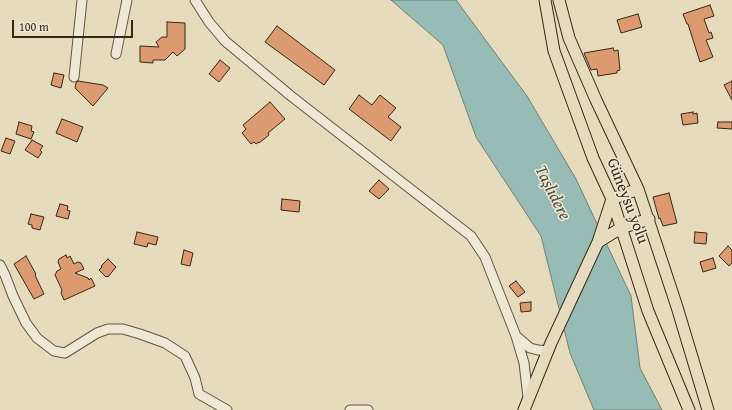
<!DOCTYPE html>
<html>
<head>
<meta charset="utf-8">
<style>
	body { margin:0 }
	#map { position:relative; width:732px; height:410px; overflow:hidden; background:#e7dbbd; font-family:"Gentium Book Plus",serif }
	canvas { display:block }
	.scale { position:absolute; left:12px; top:20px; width:121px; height:18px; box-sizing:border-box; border:2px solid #372816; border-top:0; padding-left:5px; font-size:12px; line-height:14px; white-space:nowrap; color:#372816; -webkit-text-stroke:3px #efe8d4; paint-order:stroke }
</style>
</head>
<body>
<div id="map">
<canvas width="732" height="410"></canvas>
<div class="scale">100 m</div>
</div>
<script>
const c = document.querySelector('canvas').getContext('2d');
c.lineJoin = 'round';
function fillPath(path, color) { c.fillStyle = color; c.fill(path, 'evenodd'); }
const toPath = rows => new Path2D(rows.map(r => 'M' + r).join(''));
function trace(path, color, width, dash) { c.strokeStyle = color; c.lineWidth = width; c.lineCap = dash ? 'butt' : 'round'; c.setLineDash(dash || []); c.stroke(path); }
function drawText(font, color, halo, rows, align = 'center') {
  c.font = font + ' "Gentium Book Plus",serif'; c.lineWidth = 3; c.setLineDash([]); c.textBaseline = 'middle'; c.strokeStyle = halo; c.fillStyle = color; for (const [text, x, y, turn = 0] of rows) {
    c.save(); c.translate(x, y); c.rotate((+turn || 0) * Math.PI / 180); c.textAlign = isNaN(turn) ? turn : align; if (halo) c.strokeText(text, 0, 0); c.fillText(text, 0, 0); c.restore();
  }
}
const water = toPath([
	[391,0,456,0,527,96,576,179,631,296,640,368,662,410,594,410,570,353,541,236,476,137,443,45,391,0]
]);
fillPath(water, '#97bbb5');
trace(water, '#718075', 1);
const building = toPath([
	[710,5,714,16,704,19,709,33,711,32,713,38,706,40,713,57,700,62,688,24,687,24,683,14,710,5],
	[638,14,642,27,621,33,617,20,638,14],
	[167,22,185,23,185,49,177,56,173,52,165,60,153,60,153,63,140,62,140,46,159,47,156,42,162,37,167,37,167,22],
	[277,26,335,70,324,85,265,42,277,26],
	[613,48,614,51,618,50,620,70,617,71,617,73,598,76,597,69,591,70,584,53,613,48],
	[220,60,230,68,219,82,209,74,220,60],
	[54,73,64,75,61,88,51,85,54,73],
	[78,81,103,85,108,88,93,106,75,88,76,83,78,81],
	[732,81,732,100,724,85,732,81],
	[359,95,372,105,380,95,396,108,388,117,401,127,391,141,349,109,359,95],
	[270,102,285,119,268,133,269,135,259,143,259,142,256,144,254,142,251,144,242,133,246,129,243,125,270,102],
	[693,112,693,114,697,113,698,123,683,125,681,114,693,112],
	[62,119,83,127,77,142,56,133,62,119],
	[19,122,32,126,31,131,34,132,31,139,16,134,19,122],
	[718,122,732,122,732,129,717,128,718,122],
	[6,138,15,141,10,154,1,151,6,138],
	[32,140,43,146,40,150,42,152,38,158,25,150,32,140],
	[379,180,389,189,379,199,369,191,379,180],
	[669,193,677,223,663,226,660,218,659,219,653,197,669,193],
	[282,199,300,201,299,212,281,210,282,199],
	[60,204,68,206,67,210,70,211,68,219,56,216,60,204],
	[31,214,44,217,40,230,32,228,32,225,28,224,31,214],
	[137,232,158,237,156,245,148,243,147,247,134,244,137,232],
	[695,232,707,233,706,244,694,243,695,232],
	[728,246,732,250,732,263,729,266,719,256,728,246],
	[184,250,193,253,190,266,181,264,184,250],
	[66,255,67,258,70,256,74,264,78,262,81,263,84,269,75,273,88,278,89,280,91,278,95,286,64,300,61,293,62,290,55,275,57,271,61,269,58,262,59,259,66,255],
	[26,256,36,274,35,275,44,294,34,299,14,264,26,256],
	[713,258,716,268,703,272,700,262,713,258],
	[108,259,116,267,108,277,107,276,106,277,99,270,102,267,101,266,108,259],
	[516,281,525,292,518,297,509,286,516,281],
	[531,302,531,311,521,312,520,303,531,302]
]);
fillPath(building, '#dc9a71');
trace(building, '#372816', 1);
const minor = toPath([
	[195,0,209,22,225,41,291,96,471,236,485,257,516,336,524,363,528,397],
	[116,54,127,0],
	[74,77,82,0],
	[0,265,5,275,13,296,26,323,37,338,54,351,65,353,97,333,108,329,123,329,140,334,165,343,185,356,195,378,199,394,227,410],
	[516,336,530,348,538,350,548,351],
	[350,410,368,410]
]);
const major = toPath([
	[545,0,554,51,593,158,612,199,648,311,689,410],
	[559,0,569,38,596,100,638,189,677,307,708,410],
	[598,242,621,228,649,219],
	[524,410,551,343,598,242,612,199,638,189]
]);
trace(minor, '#635540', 11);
trace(major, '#372816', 13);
trace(minor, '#efe8d4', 9);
trace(major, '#e7dbbd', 11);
drawText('16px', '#372816', '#efe8d4', [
	["Güneysu yolu",627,201,69]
]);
drawText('italic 17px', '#4f4d3e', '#efe8d4', [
	["Taşlıdere",552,193,63]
]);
</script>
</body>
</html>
